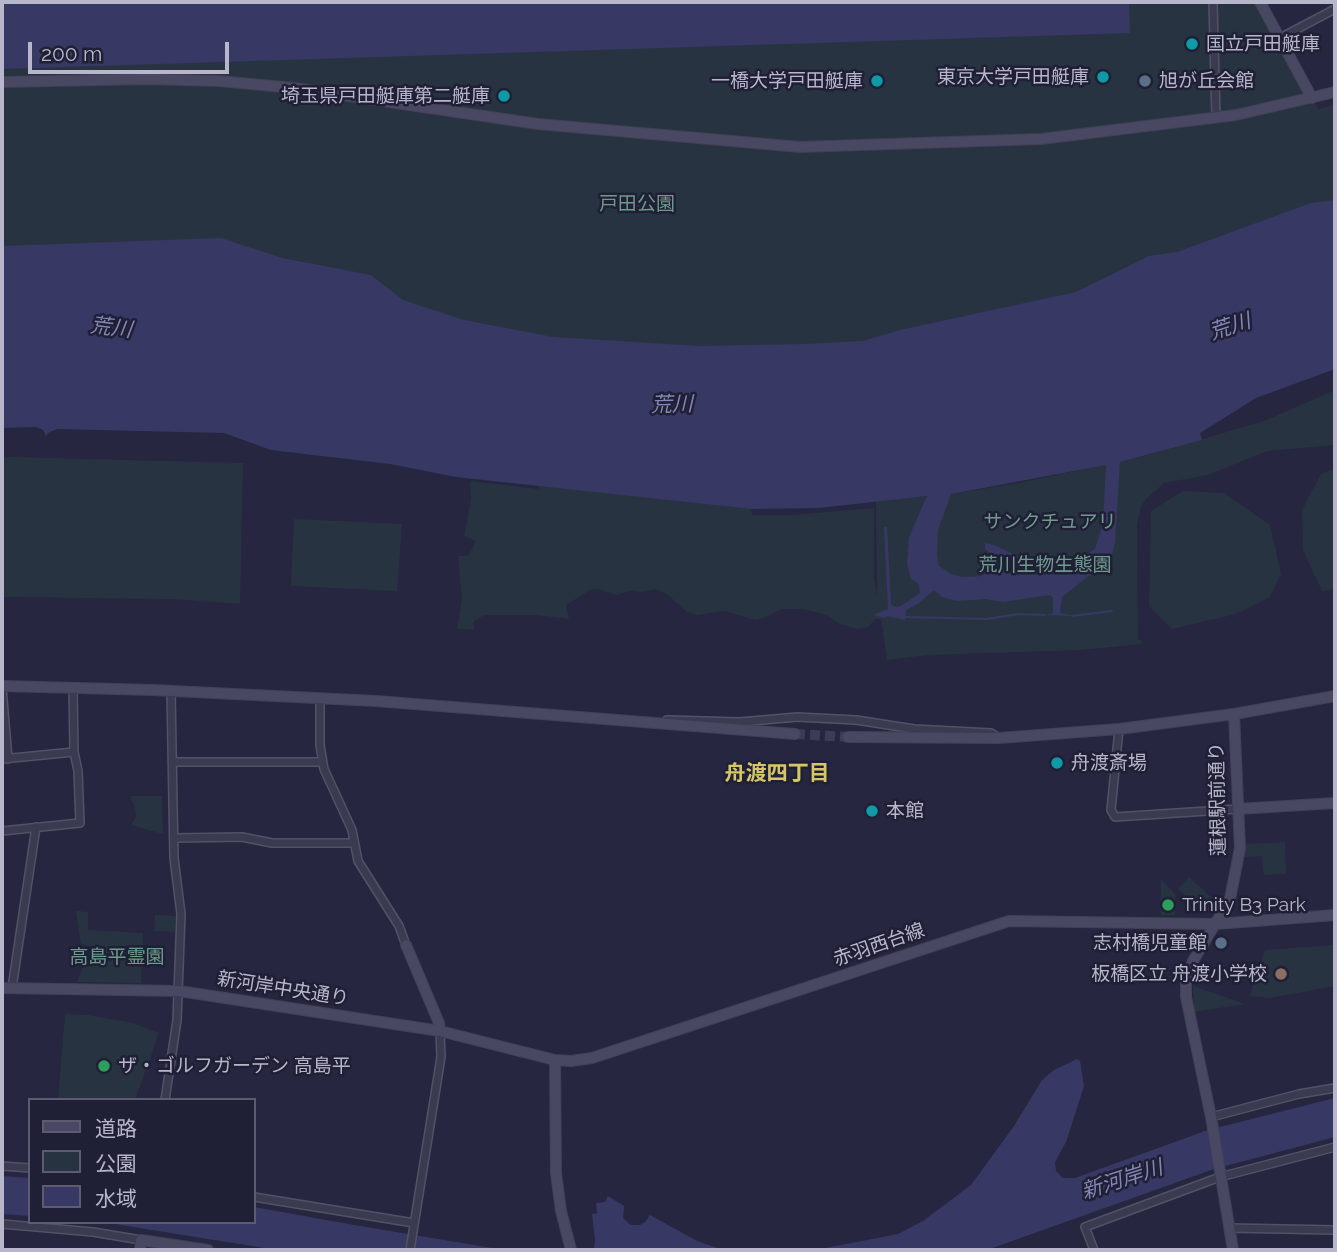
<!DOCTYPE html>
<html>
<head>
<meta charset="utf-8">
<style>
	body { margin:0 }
	#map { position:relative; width:1337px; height:1252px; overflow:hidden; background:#262640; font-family:Raleway,"Noto Sans JP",sans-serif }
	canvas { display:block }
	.frame { position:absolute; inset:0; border:4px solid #b7b6ca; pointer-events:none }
	.legend { position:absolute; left:28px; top:1098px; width:228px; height:126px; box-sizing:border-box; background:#1f1f35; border:2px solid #5c5b71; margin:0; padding:9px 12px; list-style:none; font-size:21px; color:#b7b6ca }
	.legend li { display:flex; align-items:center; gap:14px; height:35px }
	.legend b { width:35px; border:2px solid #5c5b71 }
	.scale { position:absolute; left:28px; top:42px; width:201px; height:32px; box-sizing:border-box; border:4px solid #b7b6ca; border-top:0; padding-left:9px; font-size:21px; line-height:24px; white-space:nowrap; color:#b7b6ca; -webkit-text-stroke:5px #1f1f35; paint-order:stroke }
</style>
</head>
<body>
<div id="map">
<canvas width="1337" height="1252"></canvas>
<div class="frame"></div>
<ul class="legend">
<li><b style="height:9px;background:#494863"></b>道路</li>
<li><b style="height:19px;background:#283341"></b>公園</li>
<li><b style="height:19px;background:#383865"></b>水域</li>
</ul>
<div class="scale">200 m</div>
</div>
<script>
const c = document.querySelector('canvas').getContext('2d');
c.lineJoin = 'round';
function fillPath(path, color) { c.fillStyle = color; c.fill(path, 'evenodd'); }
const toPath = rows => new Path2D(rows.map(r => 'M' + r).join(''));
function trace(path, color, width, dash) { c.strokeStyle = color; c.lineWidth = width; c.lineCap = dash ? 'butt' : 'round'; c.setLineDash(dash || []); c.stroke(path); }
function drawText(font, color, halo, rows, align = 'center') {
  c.font = font + ' Raleway,"Noto Sans JP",sans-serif'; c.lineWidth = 5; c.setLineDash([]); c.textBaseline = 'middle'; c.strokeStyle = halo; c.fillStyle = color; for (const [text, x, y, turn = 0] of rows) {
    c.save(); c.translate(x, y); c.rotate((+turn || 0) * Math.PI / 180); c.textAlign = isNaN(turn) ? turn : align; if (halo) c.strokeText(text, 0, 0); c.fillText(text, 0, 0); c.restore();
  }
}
fillPath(toPath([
	[2,2,1261,2,1318,109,1335,105,1335,291,1111,366,2,331],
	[1335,390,1335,445,1267,451,1208,475,1164,483,1147,498,1141,506,1137,524,1138,640,1141,640,1142,644,1081,650,927,655,887,660,881,619,875,619,868,627,857,629,840,624,827,615,803,609,782,609,764,618,755,620,724,611,697,615,687,612,667,594,656,589,640,592,634,590,616,595,599,589,590,590,566,605,569,619,536,615,484,615,473,622,474,630,457,629,462,598,458,556,468,556,476,541,464,536,471,499,470,481,538,489,538,485,751,509,752,515,793,515,874,508,874,575,877,599,876,501,951,494,1019,483,1145,456,1264,421],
	[10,457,243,463,240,604,174,599,2,597,2,458],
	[1335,468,1335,589,1322,591,1303,550,1302,510,1321,474],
	[1183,491,1224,493,1270,525,1281,574,1270,597,1236,614,1172,629,1149,606,1151,511],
	[294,519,402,524,397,591,291,586],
	[130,796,162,796,163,834,131,825,136,817,135,807],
	[1285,842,1286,874,1264,875,1262,856,1244,857,1244,844],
	[1189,877,1217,903,1206,913,1178,889],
	[1161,879,1175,894,1175,915,1161,915],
	[76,911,88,912,88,930,143,933,141,983,77,982,88,956,93,955,93,947,81,944],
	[155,915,176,916,175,932,154,931],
	[1335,945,1335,986,1270,998,1250,996,1265,950],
	[1193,986,1245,1004,1194,1012],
	[65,1014,88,1015,133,1023,159,1033,135,1100,58,1100]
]), '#283341');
fillPath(toPath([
	[2,2,1129,2,1130,33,2,69],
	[1335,200,1335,369,1256,398,1200,433,1202,440,1120,462,1115,543,1112,554,1105,563,1062,597,1060,613,1074,616,1046,615,1053,613,1053,598,1050,595,1003,602,986,599,957,601,942,597,934,590,919,603,906,610,905,620,887,616,885,618,873,615,888,609,884,527,887,527,891,604,895,607,901,606,920,593,919,584,911,579,907,564,909,537,927,496,819,508,751,509,456,477,390,464,271,450,224,433,57,429,48,433,46,436,43,430,36,427,2,428,2,246,221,238,282,258,371,275,403,300,464,320,553,337,699,346,805,344,863,341,900,330,1076,292,1149,256,1177,252,1311,203],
	[1106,465,1103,524,1095,549,1079,559,1063,565,1048,567,1034,564,994,545,985,543,985,549,990,553,996,563,994,569,981,576,962,577,951,574,939,566,937,555,938,530,951,494],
	[1077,1059,1080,1061,1084,1086,1066,1142,1055,1162,1056,1171,1063,1178,1075,1178,1208,1130,1335,1098,1335,1137,1214,1169,987,1250,815,1250,898,1234,923,1221,971,1185,1014,1126,1042,1080,1054,1070],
	[2,1176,30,1178,30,1216,2,1214],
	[608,1196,624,1206,623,1218,631,1225,640,1225,645,1222,650,1215,697,1241,723,1250,594,1250,595,1240,592,1214,597,1213,596,1203,605,1202],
	[254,1207,360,1226,504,1250,277,1250,102,1222,254,1222]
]), '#383865');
trace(toPath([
	[1072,616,1112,611],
	[905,617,987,619,1019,614,1045,615]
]), '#383865', 2);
trace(toPath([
	[795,734,848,737]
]), '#3c3c55', 10, [10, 5]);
const street = toPath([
	[1213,2,1216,118],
	[1280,38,1335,9],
	[2,688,8,759],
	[320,698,320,745,324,769,352,830,358,861,399,926,406,945],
	[667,720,740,722,797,717,856,720,914,729,991,733,999,738],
	[1119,729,1111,810,1115,817,1238,809],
	[2,759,74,752],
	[173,762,322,762],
	[2,831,80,823,78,771,74,752,73,687],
	[174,838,242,837,272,843,354,843],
	[12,988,36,827],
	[165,1100,177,1020,181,914,174,858,171,691],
	[1211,1117,1299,1094,1335,1088],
	[2,1166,30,1168],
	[254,1197,414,1223],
	[2,1224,93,1232,141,1240],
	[1229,1228,1335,1230],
	[410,1250,441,1057,440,1031],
	[1094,1250,1085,1227,1220,1177,1335,1147]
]);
const secondary = toPath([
	[1260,2,1312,98],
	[2,82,147,79,219,81,294,88,538,124,800,147,1041,139,1236,115,1335,92],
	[2,686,153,690,376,701,795,734],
	[848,737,999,738,1119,729,1234,714,1335,696],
	[1238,809,1335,803],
	[406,945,439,1023,440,1031],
	[2,988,179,991,440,1031,555,1060,571,1061,592,1058,1009,921,1216,924,1335,915],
	[555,1060,556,1173,561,1211,571,1250],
	[140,1250,141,1240,208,1250],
	[1233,1250,1211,1117,1186,997,1186,982,1193,961,1230,899,1240,848,1234,714]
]);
trace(street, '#525267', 10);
trace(secondary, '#414056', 12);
trace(street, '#3a3a50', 7);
trace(secondary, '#494863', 10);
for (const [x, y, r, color] of [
	[1192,44,7,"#0f9aa8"],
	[1103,77,7,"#0f9aa8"],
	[877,81,7,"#0f9aa8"],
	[1145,81,7,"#5c6f8a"],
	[504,96,7,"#0f9aa8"],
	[1057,763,7,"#0f9aa8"],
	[872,811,7,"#0f9aa8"],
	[1168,905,7,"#2e9e5b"],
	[1221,943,7,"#5c6f8a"],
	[1281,974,7,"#8d6e63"],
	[104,1066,7,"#2e9e5b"]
]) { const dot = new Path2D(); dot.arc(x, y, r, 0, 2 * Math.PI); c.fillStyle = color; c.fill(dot); trace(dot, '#1f1f35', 2.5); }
drawText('19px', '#b7b6ca', '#1f1f35', [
	["国立戸田艇庫",1206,44],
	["東京大学戸田艇庫",1089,77,"right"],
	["一橋大学戸田艇庫",863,81,"right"],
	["旭が丘会館",1159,81],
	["埼玉県戸田艇庫第二艇庫",490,96,"right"],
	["舟渡斎場",1071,763],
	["本館",886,811],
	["Trinity B3 Park",1182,905],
	["志村橋児童館",1207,943,"right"],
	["板橋区立 舟渡小学校",1267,974,"right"],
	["ザ・ゴルフガーデン 高島平",118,1066]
], 'left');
drawText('19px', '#6e9b8c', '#1f1f35', [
	["戸田公園",637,204],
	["サンクチュアリ",1050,522],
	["荒川生物生態園",1045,565],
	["高島平霊園",117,957]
]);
drawText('19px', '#b7b6ca', '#1f1f35', [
	["蓮根駅前通り",1218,799,-91],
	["赤羽西台線",879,945,-19],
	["新河岸中央通り",283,989,9]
]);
drawText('italic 21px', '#8585b6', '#1f1f35', [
	["荒川",1230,327,-18],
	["荒川",111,328,7],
	["荒川",672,405,-1],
	["新河岸川",1122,1180,-18]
]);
drawText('bold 21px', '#d5c667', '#1f1f35', [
	["舟渡四丁目",777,774]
]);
</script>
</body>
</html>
